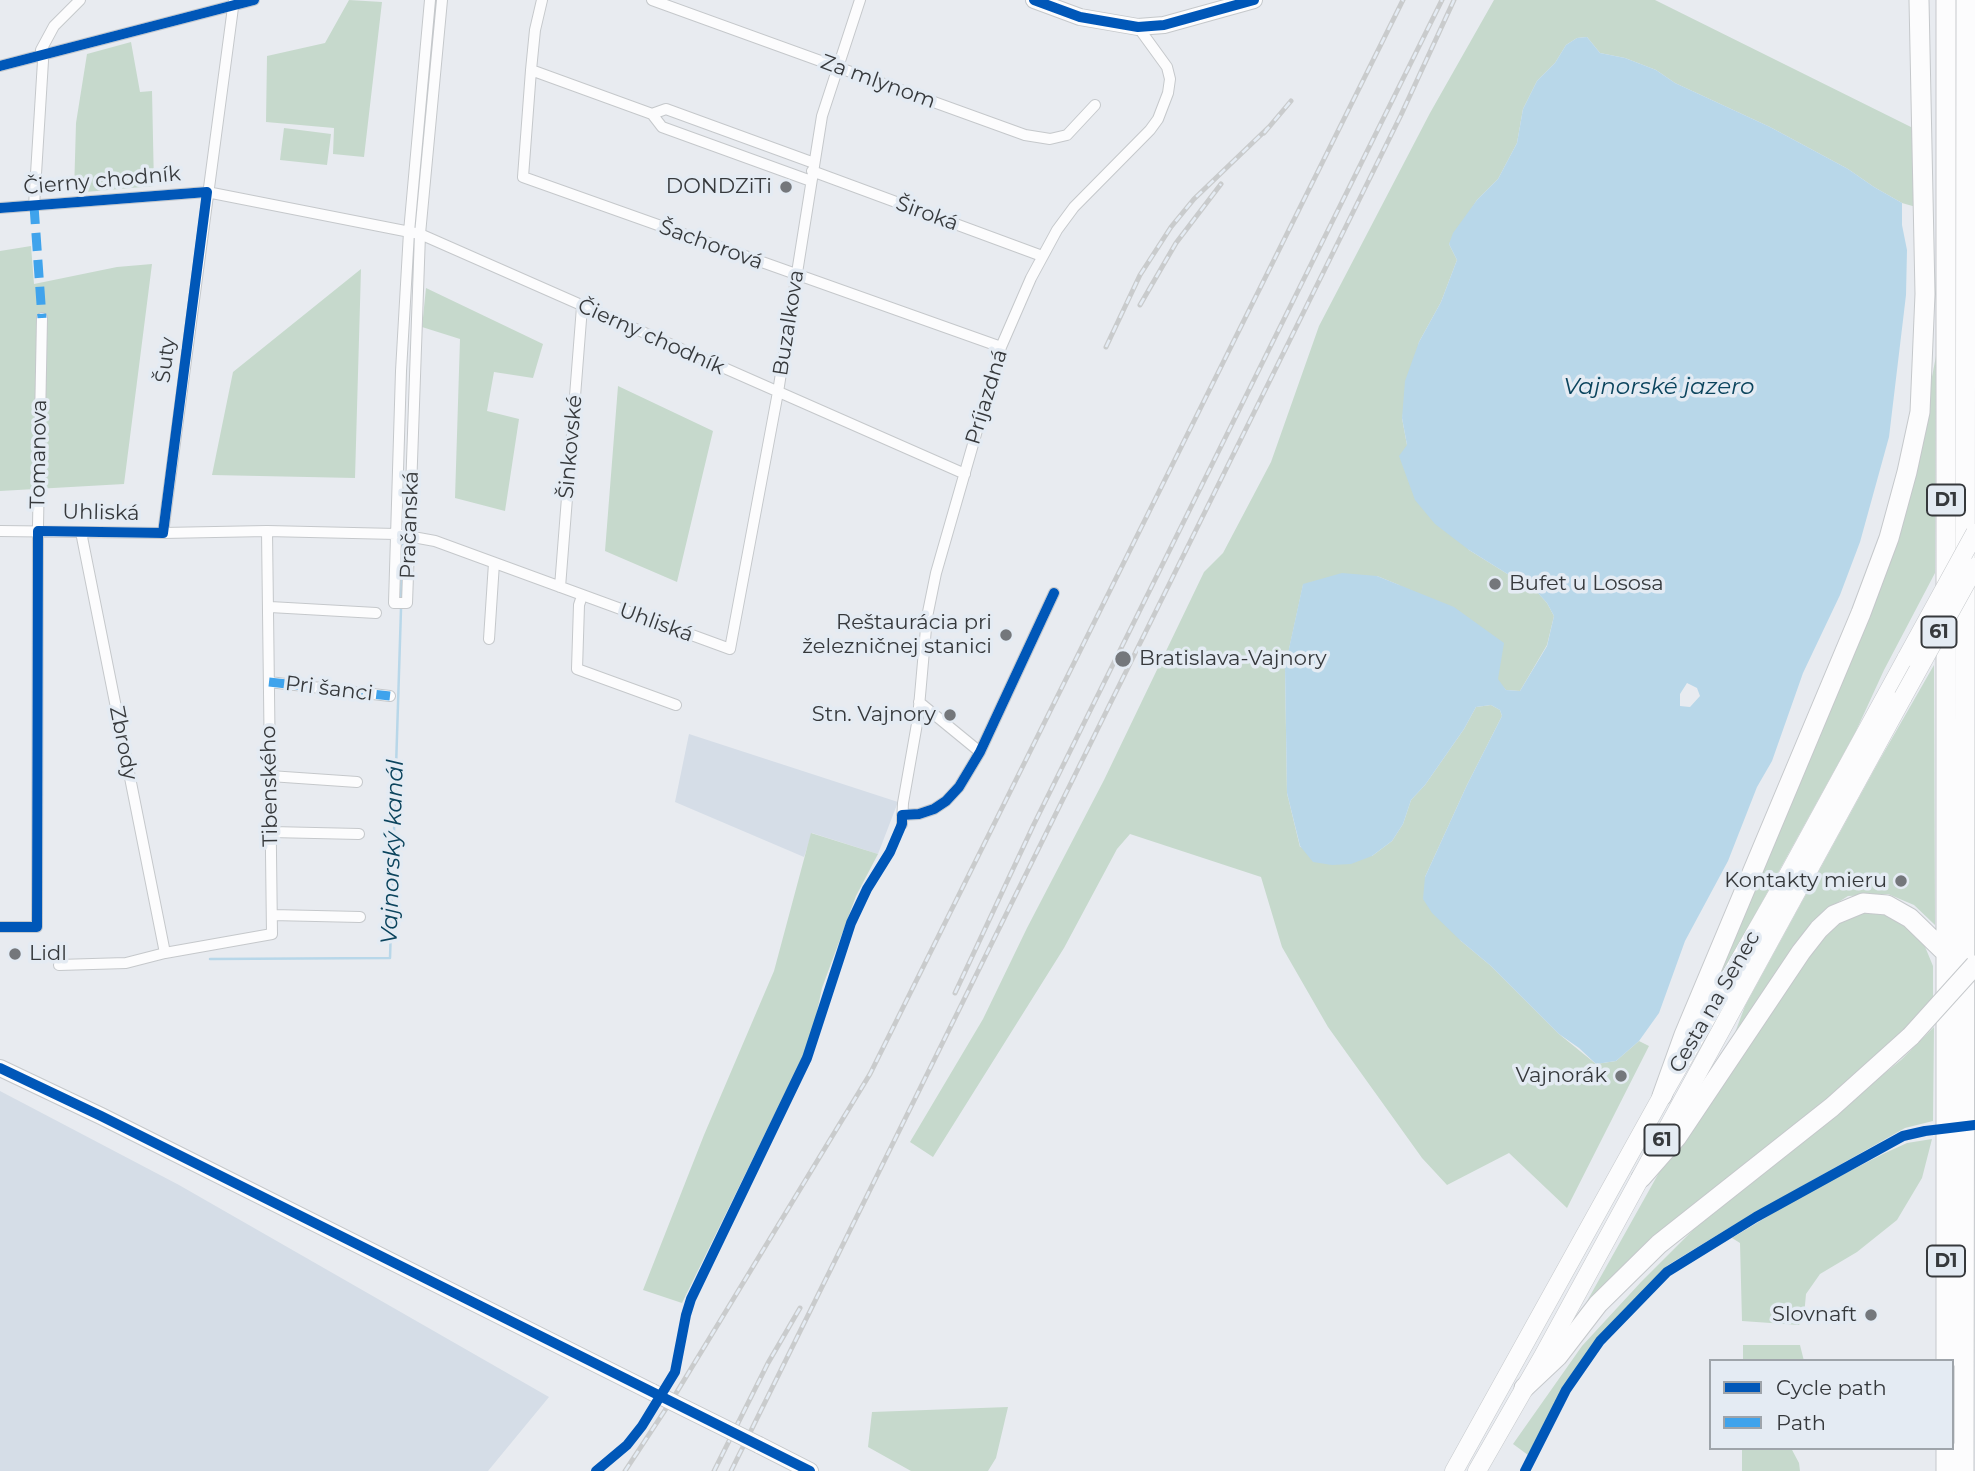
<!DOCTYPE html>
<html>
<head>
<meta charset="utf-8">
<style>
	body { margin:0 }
	#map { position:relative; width:1975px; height:1471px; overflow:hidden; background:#e8ebf0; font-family:Montserrat,sans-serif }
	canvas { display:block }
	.legend { position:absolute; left:1709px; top:1359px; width:245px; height:91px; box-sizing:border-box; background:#e4ebf3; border:2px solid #9ea4aa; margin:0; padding:9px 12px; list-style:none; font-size:21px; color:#36393c }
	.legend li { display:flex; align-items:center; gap:14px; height:35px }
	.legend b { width:35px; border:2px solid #9ea4aa }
</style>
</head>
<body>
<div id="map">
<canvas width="1975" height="1471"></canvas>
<ul class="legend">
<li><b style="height:9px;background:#0057b8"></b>Cycle path</li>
<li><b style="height:9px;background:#3fa3ec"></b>Path</li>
</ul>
</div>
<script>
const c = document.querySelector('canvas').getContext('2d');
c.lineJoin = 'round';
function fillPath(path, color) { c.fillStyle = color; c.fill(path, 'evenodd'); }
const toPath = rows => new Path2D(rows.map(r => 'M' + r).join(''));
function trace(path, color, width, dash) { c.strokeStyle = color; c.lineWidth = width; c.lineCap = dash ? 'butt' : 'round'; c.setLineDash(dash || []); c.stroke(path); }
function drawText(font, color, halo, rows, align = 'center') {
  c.font = font + ' Montserrat,sans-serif'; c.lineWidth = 7; c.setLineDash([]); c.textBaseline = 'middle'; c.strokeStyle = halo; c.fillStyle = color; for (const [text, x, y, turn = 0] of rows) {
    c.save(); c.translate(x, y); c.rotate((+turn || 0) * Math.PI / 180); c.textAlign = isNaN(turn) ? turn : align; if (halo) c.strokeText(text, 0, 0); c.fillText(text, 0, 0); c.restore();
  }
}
fillPath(toPath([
	[689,734,898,802,878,854,812,833,804,857,675,802],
	[0,1091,179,1185,549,1397,488,1471,0,1471]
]), '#d5dde7');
fillPath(toPath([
	[349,0,382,2,364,157,333,154,334,128,266,122,267,56,325,43],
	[1494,0,1655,0,1917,130,1916,207,1902,203,1874,187,1848,169,1770,127,1675,83,1656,70,1625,58,1600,53,1587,37,1577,38,1566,45,1555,63,1537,81,1523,109,1517,143,1498,179,1477,200,1449,244,1457,260,1441,302,1419,342,1402,418,1407,445,1469,550,1538,593,1547,603,1554,616,1547,645,1520,691,1506,690,1399,585,1377,576,1303,585,1285,668,1287,793,1300,847,1372,856,1392,841,1403,824,1411,800,1425,785,1464,729,1476,707,1491,705,1500,710,1502,716,1467,785,1425,877,1461,941,1491,966,1559,1034,1596,1064,1616,1061,1639,1041,1649,1046,1567,1208,1509,1153,1447,1185,1422,1158,1328,1027,1282,947,1261,877,1130,834,1117,849,1064,948,933,1157,910,1142,983,1019,1027,928,1104,780,1204,572,1223,553,1271,462,1319,326,1430,113],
	[131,42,140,92,152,91,154,186,74,193,76,123,87,54],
	[284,128,331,134,327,165,280,160],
	[31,246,34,284,117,267,152,264,124,484,0,491,0,251],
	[361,269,355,478,212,475,233,372],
	[426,288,543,344,533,378,494,372,487,411,519,419,505,511,455,498,460,339,422,327],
	[1936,356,1935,573,1884,670,1856,731,1713,991,1711,989,1914,470],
	[618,386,713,431,677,582,605,551],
	[1934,665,1935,925,1914,905,1888,894,1848,896,1823,912,1733,1038,1745,1006,1879,761],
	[811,833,878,854,856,896,822,988,811,1040,682,1303,643,1290,704,1135,774,971],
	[1876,910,1905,920,1921,937,1933,966,1933,999,1902,1031,1900,1039,1795,1126,1672,1222,1626,1263,1586,1303,1661,1169,1775,1002,1835,922,1857,913],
	[1934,1027,1933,1121,1905,1128,1737,1223,1668,1265,1601,1334,1562,1390,1528,1455,1513,1444,1582,1346,1641,1282,1704,1219,1901,1060],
	[1932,1139,1922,1178,1897,1220,1857,1252,1820,1274,1806,1294,1804,1316,1799,1325,1742,1321,1740,1243,1732,1238,1803,1195,1883,1154,1907,1143],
	[1743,1345,1800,1345,1804,1361,1743,1361],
	[1008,1407,996,1458,988,1471,911,1471,868,1447,872,1412],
	[1742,1448,1791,1448,1799,1463,1800,1471,1742,1471]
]), '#c6d9cc');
fillPath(toPath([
	[1587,37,1600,53,1625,58,1656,70,1675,83,1770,127,1848,169,1874,187,1902,203,1902,225,1907,250,1906,295,1889,437,1860,542,1840,595,1803,673,1772,761,1757,787,1728,861,1685,941,1659,1013,1639,1041,1616,1061,1596,1064,1579,1048,1559,1034,1491,966,1461,941,1432,913,1423,899,1425,877,1467,785,1502,716,1500,710,1491,705,1476,707,1464,729,1425,785,1411,800,1403,824,1392,841,1372,856,1351,864,1332,865,1313,862,1300,846,1287,793,1285,667,1303,584,1342,573,1377,576,1454,607,1504,643,1498,679,1506,690,1520,691,1547,646,1554,616,1547,603,1538,593,1469,550,1435,524,1415,500,1399,456,1407,445,1402,418,1405,381,1419,342,1441,302,1457,260,1449,244,1453,233,1477,200,1498,179,1517,143,1523,109,1537,81,1555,63,1566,45,1577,38],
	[1687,683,1697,688,1700,696,1690,707,1680,706,1680,694]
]), '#b8d7e9');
trace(toPath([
	[401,597,403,545],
	[210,959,390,958,401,609]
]), '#b8d7e9', 2.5);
const street = toPath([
	[430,0,409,232,401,371,394,603,407,603,420,234,442,0],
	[542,0,535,30,531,70,652,114,662,127,811,181],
	[652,0,1025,135,1050,139,1067,135,1095,105],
	[0,66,254,0],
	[531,70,523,177,1001,347],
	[652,114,666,109,814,163],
	[812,171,1042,256],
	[34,206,43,61,41,50,54,26,80,0],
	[0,208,207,192,420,234,965,474],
	[0,531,163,533,267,531,396,534,413,537,435,541,730,649,778,392,822,116,860,0],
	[81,532,165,953],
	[163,533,234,0],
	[560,587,582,307],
	[582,596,579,605,577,669,676,705],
	[270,607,376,613],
	[489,639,494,563],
	[269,682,390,696],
	[919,702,980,752],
	[270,776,357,782],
	[902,815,919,814,934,809,946,801,959,787,980,752,1054,593],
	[902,824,903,803,918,718,927,617,936,573,1001,347,1031,278,1057,230,1074,207,1150,130,1158,119,1168,93,1170,79,1167,67,1138,27],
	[271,832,359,834],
	[272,915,360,917],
	[0,927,37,927,38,525,42,318],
	[59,965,126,963,165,953,272,934,267,531]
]);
const secondary = toPath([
	[1034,0,1080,17,1138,27,1164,25,1254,0],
	[0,1068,101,1116,652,1392],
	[759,1445,810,1471]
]);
const primary = toPath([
	[1454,1471,1662,1096,1783,884,1907,657],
	[1477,1471,1543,1356,1903,697]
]);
const highway = toPath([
	[1946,0,1946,1361],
	[1662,1096,1684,1035,1861,613,1889,538,1907,472,1920,412,1925,294,1919,0],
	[1641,1178,1677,1137,1801,952,1819,929,1834,915,1863,903,1887,905,1910,918,1947,954],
	[1524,1388,1558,1356,1598,1304,1659,1244,1832,1107,1911,1036],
	[1946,1448,1946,1471],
	[1964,1471,1966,0]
]);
trace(street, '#c5c8cb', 12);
trace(secondary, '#c5c8cb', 18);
trace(primary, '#c5c8cb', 19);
trace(highway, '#c5c8cb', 21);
trace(street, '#fcfcfd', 10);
trace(secondary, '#fcfcfd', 16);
trace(primary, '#fcfcfd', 18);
trace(highway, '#fcfcfd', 19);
const rail = toPath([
	[1264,133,1291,101],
	[1140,305,1176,243,1221,184],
	[1106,347,1140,275,1171,227,1194,199,1269,127],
	[955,993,1034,824,1442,0],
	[625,1471,675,1395,870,1074,1403,0],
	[714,1471,768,1363,800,1308],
	[731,1471,1401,115,1454,0]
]);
trace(rail, '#c9cbcc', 5);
trace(rail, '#e4ebf3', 2.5, [8]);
const secondaryBridge = toPath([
	[652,1392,759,1445]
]);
const primaryBridge = toPath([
	[1907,657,1975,533],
	[1903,697,1975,567]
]);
const highwayBridge = toPath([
	[1911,1036,1975,965]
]);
trace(secondaryBridge, '#c5c8cb', 18, []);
trace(primaryBridge, '#c5c8cb', 19, []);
trace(highwayBridge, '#c5c8cb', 21, []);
trace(secondaryBridge, '#fcfcfd', 16);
trace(primaryBridge, '#fcfcfd', 18);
trace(highwayBridge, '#fcfcfd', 19);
trace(toPath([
	[34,206,42,318],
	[269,682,390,696]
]), '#3fa3ec', 9, [18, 9]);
trace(toPath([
	[1034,0,1080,17,1138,27,1164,25,1254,0],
	[0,66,254,0],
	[0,208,207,192,163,533,38,531,37,927,0,927],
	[0,1068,101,1116,810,1471],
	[596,1471,627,1445,642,1426,675,1372,686,1315,691,1299,807,1058,851,923,867,889,890,852,902,824,902,815,919,814,934,809,946,801,959,787,980,752,1054,593],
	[1525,1471,1566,1390,1600,1341,1667,1272,1756,1217,1903,1136,1925,1131,1975,1125]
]), '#0057b8', 10);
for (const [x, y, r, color] of [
	[786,187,7,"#74777b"],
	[1495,584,7,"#74777b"],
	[1006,635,7,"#74777b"],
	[1123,659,9,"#74777b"],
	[950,715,7,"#74777b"],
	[1901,881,7,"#74777b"],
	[15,954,7,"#74777b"],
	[1621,1076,7,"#74777b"],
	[1871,1315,7,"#74777b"]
]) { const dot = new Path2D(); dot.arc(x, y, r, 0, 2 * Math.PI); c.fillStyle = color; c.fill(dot); trace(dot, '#e4ebf3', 2.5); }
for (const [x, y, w] of [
	[1946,500,38],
	[1939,632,35],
	[1662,1140,35],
	[1946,1261,38]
]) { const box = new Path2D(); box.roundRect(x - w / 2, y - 15.5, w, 31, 5); c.fillStyle = '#e4ebf3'; c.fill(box); trace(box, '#36393c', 2); }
drawText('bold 19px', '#36393c', null, [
	["D1",1946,500],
	["61",1939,632],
	["61",1662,1140],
	["D1",1946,1261]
]);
drawText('21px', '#36393c', '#e4ebf3', [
	["Za mlynom",878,82,20],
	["Čierny chodník",102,181,-5],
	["Široká",927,214,20],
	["Šachorová",711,245,20],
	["Buzalkova",789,323,-81],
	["Čierny chodník",651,337,24],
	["Šuty",166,360,-83],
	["Príjazdná",987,397,-73],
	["Šinkovské",571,447,-85],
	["Tomanova",39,454,-89],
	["Uhliská",101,513,1],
	["Pračanská",410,525,-88],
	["Uhliská",656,623,20],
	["Pri šanci",329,689,7],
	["Zbrody",123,743,79],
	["Tibenského",270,786,-91],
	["Cesta na Senec",1715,1002,-60]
]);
drawText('21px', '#36393c', '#e4ebf3', [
	["DONDZiTi",772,187],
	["Bufet u Lososa",1509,584,"left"],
	["Reštaurácia pri",992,623],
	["železničnej stanici",992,647],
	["Bratislava-Vajnory",1139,659,"left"],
	["Stn. Vajnory",936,715],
	["Kontakty mieru",1887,881],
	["Lidl",29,954,"left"],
	["Vajnorák",1607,1076],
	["Slovnaft",1857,1315]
], 'right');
drawText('italic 23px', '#0b445d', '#e4ebf3', [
	["Vajnorské jazero",1659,387],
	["Vajnorský kanál",393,852,-88]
]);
</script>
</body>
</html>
